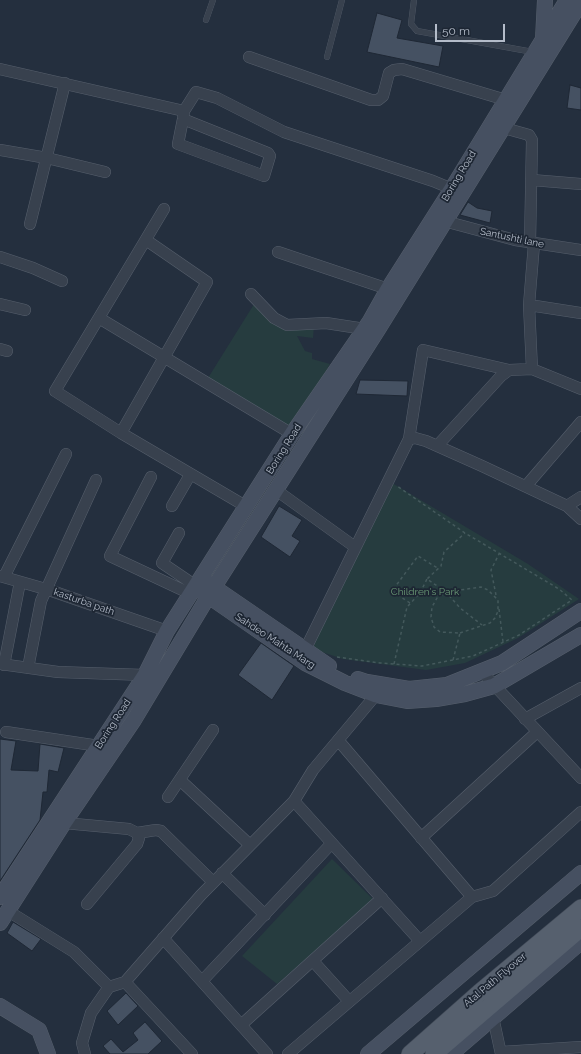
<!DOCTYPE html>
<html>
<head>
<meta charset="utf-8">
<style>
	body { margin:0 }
	#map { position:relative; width:581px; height:1054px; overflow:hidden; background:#242f3e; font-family:Raleway,sans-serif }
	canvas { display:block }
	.scale { position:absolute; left:435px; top:24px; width:70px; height:18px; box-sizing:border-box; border:2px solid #b4bcc9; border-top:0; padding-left:5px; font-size:12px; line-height:14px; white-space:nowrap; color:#b4bcc9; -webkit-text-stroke:3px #1d2633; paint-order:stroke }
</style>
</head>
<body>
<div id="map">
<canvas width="581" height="1054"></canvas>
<div class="scale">50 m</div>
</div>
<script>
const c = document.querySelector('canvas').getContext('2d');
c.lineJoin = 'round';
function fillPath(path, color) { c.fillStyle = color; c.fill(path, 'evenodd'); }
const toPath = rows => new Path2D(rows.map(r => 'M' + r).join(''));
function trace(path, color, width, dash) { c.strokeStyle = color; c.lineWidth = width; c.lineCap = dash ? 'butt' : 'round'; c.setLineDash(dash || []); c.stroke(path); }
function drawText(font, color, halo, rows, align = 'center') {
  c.font = font + ' Raleway,sans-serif'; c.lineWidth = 3.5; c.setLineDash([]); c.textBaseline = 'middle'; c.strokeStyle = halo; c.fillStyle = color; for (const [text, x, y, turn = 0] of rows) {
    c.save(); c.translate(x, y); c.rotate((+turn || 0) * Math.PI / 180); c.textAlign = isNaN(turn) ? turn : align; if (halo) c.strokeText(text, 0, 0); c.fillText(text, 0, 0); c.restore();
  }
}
fillPath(toPath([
	[256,301,272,320,314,326,313,338,297,336,305,351,312,353,312,359,330,364,291,432,208,378],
	[392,483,528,564,579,599,518,638,465,663,426,670,343,659,310,648],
	[332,859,374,900,277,984,242,956]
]), '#263c3f');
const building = toPath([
	[377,13,402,20,397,38,443,46,439,67,367,52,377,13],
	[570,85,581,88,581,110,567,108,570,85],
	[468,202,477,208,492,211,490,223,460,215,468,202],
	[360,380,408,381,407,396,356,394,360,380],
	[279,506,302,520,292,536,300,541,290,557,261,537,279,506],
	[261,643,294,666,272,700,238,675,261,643],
	[0,739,16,741,11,770,38,771,40,744,64,748,58,772,49,770,47,792,43,792,40,820,0,881,0,739],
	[13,922,41,939,32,951,7,933,13,922],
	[126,993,138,1006,118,1025,107,1011,126,993],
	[145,1022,162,1041,148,1054,110,1054,103,1046,111,1039,123,1052,138,1040,133,1033,145,1022]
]);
fillPath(building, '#455162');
trace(building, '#1f2835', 1);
const lane = toPath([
	[414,0,411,24,417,31,533,52],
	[206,20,213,0],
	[327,57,342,0]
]);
const street = toPath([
	[249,57,371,100,378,100,383,96,389,73,394,70,402,69,506,100],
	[0,69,184,111,196,92,217,98,284,132,433,181,457,191],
	[183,119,268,153,270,156,264,176,178,144,183,119,184,111],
	[504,128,529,135,532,140,530,243],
	[0,150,47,158,105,172],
	[532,180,581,184],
	[164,209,55,391,121,433,247,507],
	[444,221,515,240,581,250],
	[30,224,65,83],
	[278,252,388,289],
	[0,257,33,268,62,281],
	[251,294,274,318,287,325,326,323,365,329,371,332],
	[0,304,25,310],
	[529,305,581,313],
	[99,318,292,434],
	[0,349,7,351],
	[532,369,529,305,534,244],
	[121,433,207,282,146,240],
	[409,439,423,350,509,370],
	[438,445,501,376,509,370,532,369,581,389],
	[151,477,110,556,191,594],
	[526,486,581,422],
	[276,490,355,547],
	[172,506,190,475],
	[567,506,581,497],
	[179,533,162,563,196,586],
	[0,576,49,590,167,631],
	[4,577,66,454],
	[305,650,409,439,415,438,426,441,482,466,567,506,581,519],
	[0,664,58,672,145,675],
	[4,665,20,582],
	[28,668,41,601,96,480],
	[481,671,581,778],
	[525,719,581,688],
	[6,732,99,746],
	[338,740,472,897],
	[180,780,250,845],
	[168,797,213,730],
	[294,801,420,941],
	[64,823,129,829,137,833,139,838,137,844,87,904],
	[137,833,156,830,161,831,213,882],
	[421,838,537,732],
	[222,873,265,915],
	[8,911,74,952,109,987],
	[163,938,267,1054],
	[313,961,349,1001],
	[202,981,332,843],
	[125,982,192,1054],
	[493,1017,501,1054],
	[241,1025,382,898],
	[501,1052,581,1047],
	[85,1054,82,1043,91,1013,109,987,125,982,201,895,294,801,313,770,380,690],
	[288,1054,472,897,493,891,581,812]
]);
const secondary = toPath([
	[543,39,545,0],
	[205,581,329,666],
	[201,591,305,663,345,683,376,695,407,701,436,699,465,694,494,686,581,635],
	[358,679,367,682,409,689,447,685,502,663,581,611],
	[0,897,145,675,167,631,292,434,370,321,388,289,451,190,567,0],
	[0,923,64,823,134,720,214,587,379,328,581,2],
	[0,1006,39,1030,48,1054],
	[368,1054,581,873],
	[451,1054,581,942]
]);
const primary = toPath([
	[410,1054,479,993,581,908],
	[434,1054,581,928]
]);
trace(lane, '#565f6c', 6);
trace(street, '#565f6c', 12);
trace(secondary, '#565f6c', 16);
trace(primary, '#414a57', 18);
trace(toPath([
	[496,595,491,570,499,554],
	[410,603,392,591,418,556,439,569],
	[499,609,503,642],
	[460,633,490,623,495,618,498,611,498,600,488,590,481,587,446,592,427,579,441,566,444,552,465,533],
	[337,657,380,663,422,666,473,656,519,635,572,600,559,589,465,533,397,486],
	[453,660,460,633,440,632,434,627,431,617,432,607,437,598,446,592,460,608,482,625],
	[394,664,407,607,420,593,427,579]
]), '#44595c', 1.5, [3, 3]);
trace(lane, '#38414e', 5.5);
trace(street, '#38414e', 11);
trace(secondary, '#465061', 15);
trace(primary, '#56606e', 17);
drawText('10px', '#b4bcc9', '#1d2633', [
	["Boring Road",459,176,-59],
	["Santushti lane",512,238,12],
	["Boring Road",284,449,-58],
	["kasturba path",84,602,19],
	["Sahdeo Mahta Marg",275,641,33],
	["Boring Road",113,724,-57],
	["Atal Path Flyover",495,980,-40]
]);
drawText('10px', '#6b9a76', '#1d2633', [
	["Children's Park",425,592]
]);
</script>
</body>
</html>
